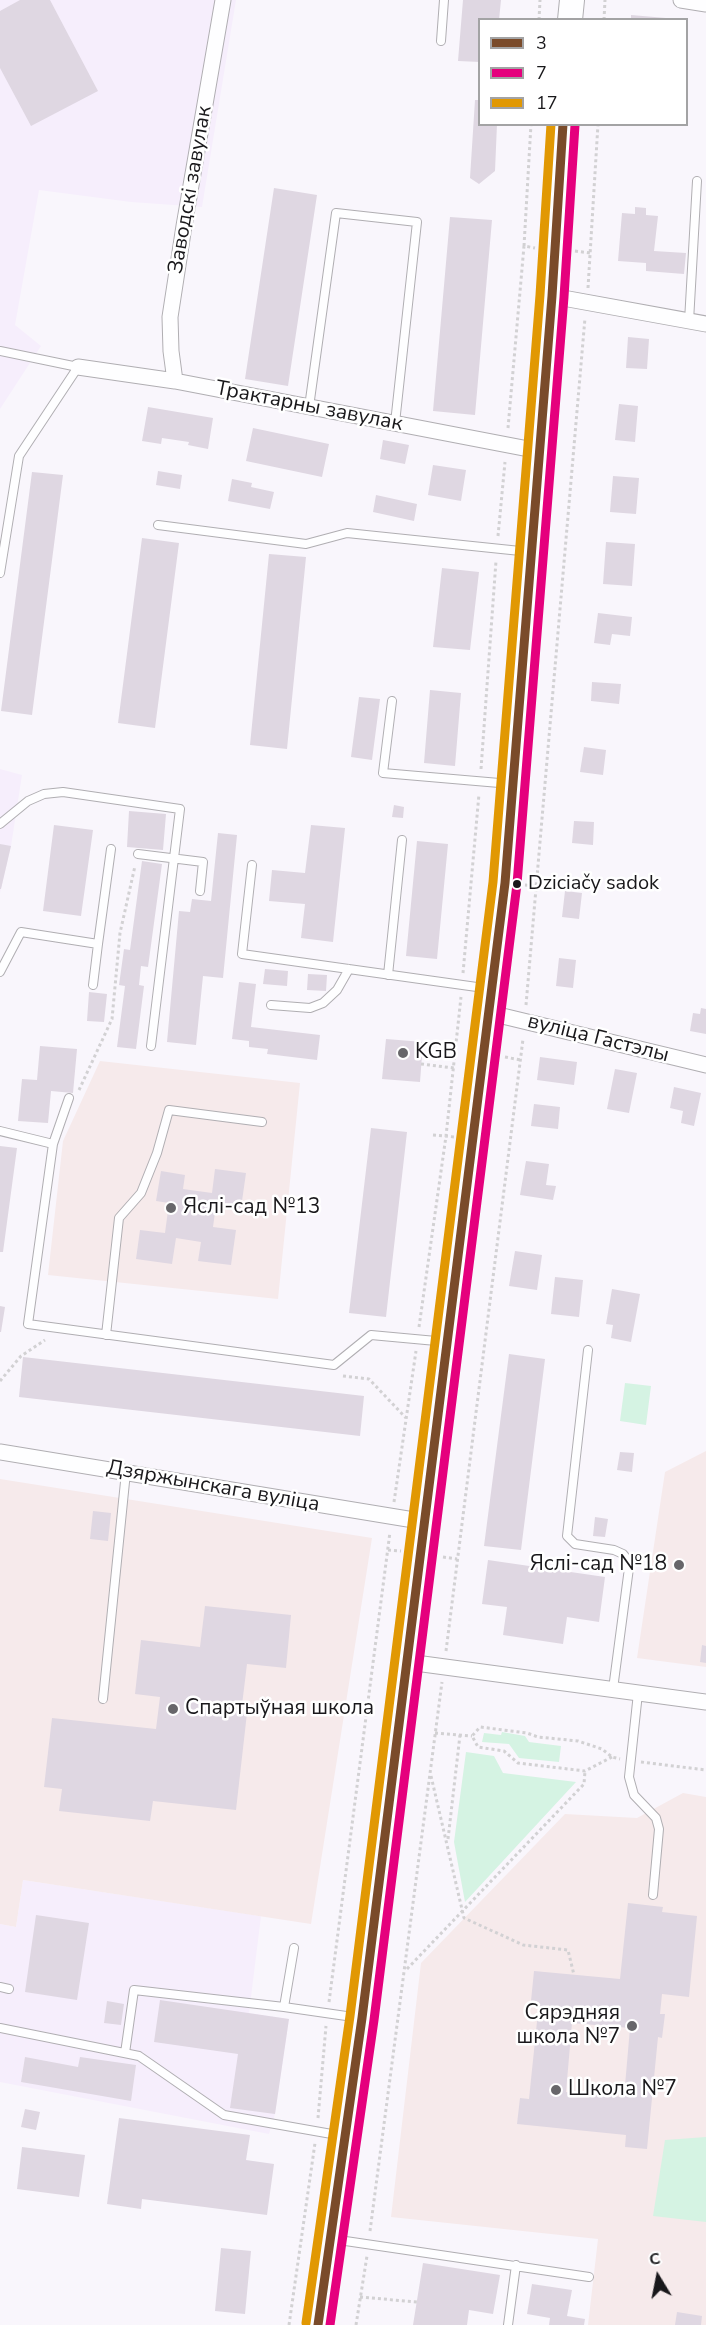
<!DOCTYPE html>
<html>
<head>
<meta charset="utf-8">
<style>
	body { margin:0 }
	#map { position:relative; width:706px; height:2325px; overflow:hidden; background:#f9f6fc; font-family:"Nunito Sans",sans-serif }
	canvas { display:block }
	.legend { position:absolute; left:478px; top:18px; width:210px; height:108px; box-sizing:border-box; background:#fff; border:2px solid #a3a3a4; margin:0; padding:8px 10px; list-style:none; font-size:18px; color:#19181b }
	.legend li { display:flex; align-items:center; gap:12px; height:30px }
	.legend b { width:30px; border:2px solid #a3a3a4 }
	.north { position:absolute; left:628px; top:2247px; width:60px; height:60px; -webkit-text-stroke:4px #fff; paint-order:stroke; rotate:350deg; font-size:16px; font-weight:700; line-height:24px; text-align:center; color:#19181b }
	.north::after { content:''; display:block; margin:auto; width:21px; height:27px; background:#19181b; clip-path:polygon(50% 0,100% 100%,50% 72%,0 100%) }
</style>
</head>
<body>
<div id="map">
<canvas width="706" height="2325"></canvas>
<ul class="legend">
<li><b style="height:8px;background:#7a4b2a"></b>3</li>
<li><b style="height:8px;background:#e5007d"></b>7</li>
<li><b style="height:8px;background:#e19803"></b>17</li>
</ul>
<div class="north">С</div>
</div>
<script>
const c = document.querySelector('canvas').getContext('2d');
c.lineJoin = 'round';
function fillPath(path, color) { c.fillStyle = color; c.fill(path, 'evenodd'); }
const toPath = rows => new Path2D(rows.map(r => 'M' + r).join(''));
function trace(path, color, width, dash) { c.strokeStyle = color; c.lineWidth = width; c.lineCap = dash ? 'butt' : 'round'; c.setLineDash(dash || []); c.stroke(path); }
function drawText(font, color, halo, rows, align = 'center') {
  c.font = font + ' "Nunito Sans",sans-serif'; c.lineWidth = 5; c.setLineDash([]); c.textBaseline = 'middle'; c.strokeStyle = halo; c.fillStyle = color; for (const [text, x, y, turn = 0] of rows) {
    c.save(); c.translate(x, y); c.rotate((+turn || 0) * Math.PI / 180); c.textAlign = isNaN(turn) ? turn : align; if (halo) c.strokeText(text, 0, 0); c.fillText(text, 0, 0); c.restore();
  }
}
fillPath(toPath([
	[0,0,236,0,202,207,131,202,39,190,15,325,41,346,0,409],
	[0,769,22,775,11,846,0,893],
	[23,1880,261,1916,249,2013,289,2019,275,2114,269,2134,0,2082,0,1924,16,1927]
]), '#f6eefc');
fillPath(toPath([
	[100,1061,300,1083,278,1299,48,1275,63,1141],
	[706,1451,706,1667,637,1658,665,1472],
	[0,1479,372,1538,311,1924,23,1880,16,1927,0,1924],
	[683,1793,706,1797,706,2325,588,2325,598,2239,391,2217,421,1963,565,1814,637,1818]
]), '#f6eaeb');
fillPath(toPath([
	[625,1383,651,1386,646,1425,620,1421],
	[502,1732,525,1736,529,1742,561,1746,559,1762,519,1758,509,1744,482,1742,484,1733,501,1735],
	[466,1752,494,1756,503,1773,576,1782,465,1902,454,1842],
	[706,2137,706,2222,653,2216,665,2140]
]), '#d5f3e3');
fillPath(toPath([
	[20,0,50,0,98,91,31,126,0,68,0,11],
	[463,0,501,0,499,20,480,20,480,62,458,61],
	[631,15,666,18,665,20,631,20],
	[475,100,480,100,480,124,497,124,495,171,479,184,470,178],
	[274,188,317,195,288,386,245,379],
	[635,207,646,208,646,215,658,216,654,251,686,253,684,274,646,271,646,263,618,261,622,213,635,214],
	[450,217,492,220,475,415,433,411],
	[628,337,649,339,647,369,626,368],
	[619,404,638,406,635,442,615,440],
	[148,407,213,418,208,449,188,445,189,442,162,438,161,444,142,441],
	[253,428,329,444,322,477,246,461],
	[383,440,409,445,405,464,380,459],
	[433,465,466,470,461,501,428,495],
	[158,471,182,475,180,489,156,485],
	[32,472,63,475,32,715,1,711],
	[613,476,639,478,636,514,610,512],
	[232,479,252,483,251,487,274,492,270,509,228,501],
	[376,495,417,504,414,521,373,512],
	[142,538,179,543,155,728,118,723],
	[606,542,635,544,632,586,603,584],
	[269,554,306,557,287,749,250,745],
	[442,568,479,572,470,650,433,647],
	[598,613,632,617,630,636,612,634,610,645,594,643],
	[592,682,621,684,619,704,591,701],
	[430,690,461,693,455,766,424,763],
	[359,697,380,699,372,760,351,757],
	[584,747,606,750,603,775,580,772],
	[394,805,404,807,403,818,392,817],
	[129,811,166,814,163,850,127,847],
	[574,821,594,822,593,845,572,843],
	[54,825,93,830,81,916,43,911],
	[311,825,345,828,333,942,301,938,305,904,269,901,272,870,305,873],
	[218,833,237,835,223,978,203,976,196,1045,167,1042,179,911,190,912,192,899,211,901],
	[417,841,448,844,437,959,406,956],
	[0,844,11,846,1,889,0,889],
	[142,861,162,864,148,967,141,966,139,985,144,986,136,1049,117,1047,125,986,119,985,124,949,130,950],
	[565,891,582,893,579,919,562,917],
	[559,958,576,960,573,988,556,986],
	[265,969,288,971,287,986,263,984],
	[308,974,327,975,326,991,307,990],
	[239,982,256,984,251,1027,320,1035,317,1060,267,1054,268,1049,249,1047,249,1041,232,1039],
	[89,992,107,994,104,1022,87,1021],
	[701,1008,706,1009,706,1034,690,1031,693,1013,700,1014],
	[386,1039,423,1042,420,1082,382,1079],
	[40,1046,77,1049,73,1093,51,1091,48,1123,18,1121,22,1079,37,1080],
	[540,1057,577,1062,574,1085,537,1080],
	[615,1069,637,1073,629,1113,607,1109],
	[674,1087,701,1093,694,1126,681,1123,683,1111,670,1108],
	[534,1104,560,1107,558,1129,531,1126],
	[371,1128,407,1132,386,1317,349,1313],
	[0,1146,17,1148,3,1252,0,1252],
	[526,1161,549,1164,546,1185,556,1186,553,1200,520,1195],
	[215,1169,246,1173,241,1208,216,1205,213,1227,236,1230,231,1265,198,1261,201,1242,176,1238,172,1264,136,1259,140,1230,165,1233,169,1203,156,1201,161,1171,185,1175,183,1189,212,1193],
	[515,1251,542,1255,537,1290,509,1286],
	[555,1277,583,1280,579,1317,551,1314],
	[612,1289,640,1294,631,1342,611,1338,613,1325,606,1324],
	[0,1306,5,1307,1,1332,0,1332],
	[509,1354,545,1359,521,1550,484,1546],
	[23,1357,364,1396,360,1436,19,1397],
	[620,1452,634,1453,632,1472,617,1470],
	[93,1511,111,1513,108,1541,90,1539],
	[595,1517,608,1519,605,1537,593,1536],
	[488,1560,605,1577,599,1622,567,1617,563,1644,503,1635,507,1607,482,1604],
	[205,1606,291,1615,286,1668,247,1664,241,1713,247,1713,236,1810,153,1801,150,1821,59,1811,62,1789,44,1787,52,1718,156,1729,160,1697,135,1694,141,1640,200,1647],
	[702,1645,706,1646,706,1663,700,1662],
	[628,1903,663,1907,662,1912,697,1916,689,1997,662,1994,660,2014,665,2014,662,2038,658,2037,647,2149,625,2147,626,2135,517,2124,520,2098,529,2099,539,2002,531,2001,534,1971,620,1979],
	[572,2023,630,2028,624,2097,566,2092],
	[36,1915,89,1923,77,2000,25,1992],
	[160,2000,289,2019,275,2114,230,2108,238,2054,154,2042],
	[107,2001,124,2004,121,2025,104,2023],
	[25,2057,78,2067,80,2057,136,2065,131,2101,21,2082],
	[25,2109,40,2112,36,2130,21,2127],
	[119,2118,250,2135,246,2160,274,2164,267,2215,142,2199,141,2209,107,2204],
	[22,2147,85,2155,79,2197,17,2189],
	[221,2248,251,2251,245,2314,215,2311],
	[423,2263,500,2275,493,2314,469,2310,467,2325,413,2325],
	[532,2284,572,2290,567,2316,585,2319,584,2325,549,2325,550,2318,527,2314],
	[677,2312,702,2316,701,2325,675,2325]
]), '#dfd7e2');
const lane = toPath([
	[441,41,444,0],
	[689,321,697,181],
	[0,351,78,367,19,456,0,573],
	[309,407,336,213,417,222,395,423],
	[158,525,306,544,347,533,530,552],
	[392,701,383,773,511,784],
	[0,824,28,801,44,794,63,792,180,809,151,1046],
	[138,854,203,862,200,891],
	[252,865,242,954,491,989],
	[0,972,21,932,98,944,111,849],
	[388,975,402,840],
	[93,985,98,944],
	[271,1005,310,1008,323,1003,337,990,349,969],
	[69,1098,53,1144,28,1324,334,1365,371,1335,447,1342],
	[0,1131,53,1144],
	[106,1335,119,1218,141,1193,157,1153,169,1110,262,1122],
	[588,1350,567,1536,575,1544,614,1550,623,1554,628,1560,629,1568,613,1689],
	[638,1693,629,1777,634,1795,656,1818,659,1829,653,1895],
	[103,1699,126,1472],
	[294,1948,284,2007,360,2018],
	[0,1987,9,1989],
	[0,2028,139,2056,224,2115,343,2136],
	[125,2053,134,1990,284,2007],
	[332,2239,589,2277],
	[508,2325,516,2265]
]);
const street = toPath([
	[681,0,706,4],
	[552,296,706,324],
	[78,367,175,381,539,451],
	[175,381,171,351,170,317,184,226,223,0],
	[490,1013,706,1065],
	[0,1452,426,1522],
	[408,1662,706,1702]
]);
const primary = toPath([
	[570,20,572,0],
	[318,2325,362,2018,408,1662,485,1054,505,883,552,296,563,124]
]);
trace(lane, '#b0aeb2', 10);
trace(street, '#b0aeb2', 17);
trace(primary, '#b0aeb2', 26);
trace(toPath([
	[539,20,540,0],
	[604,20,605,0],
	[524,246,531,124],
	[575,251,590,253],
	[588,288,598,124],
	[508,428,524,246,535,248],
	[498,536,505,462],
	[481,769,496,561],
	[525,885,547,887],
	[463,973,479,794],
	[526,1005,585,318],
	[505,1057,521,1060],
	[421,1064,454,1068],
	[79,1090,112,1019,120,933,135,866],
	[433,1135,455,1137],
	[419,1327,446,1136,461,997],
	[343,1376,369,1379,406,1418],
	[0,1381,21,1356,45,1340],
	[394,1502,416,1351],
	[388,1550,401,1551],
	[443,1557,457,1559],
	[446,1651,523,1039],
	[435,1733,472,1736],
	[612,1757,585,1771,518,1763,504,1751,478,1747,472,1736,480,1727,527,1733,538,1737,578,1741,602,1749,612,1757,620,1759],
	[641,1762,706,1770],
	[431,1776,464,1918,523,1945,568,1950,574,1975],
	[448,1839,460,1735],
	[407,1969,584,1784,585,1771],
	[329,2002,390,1532],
	[318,2118,326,2026],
	[370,2231,442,1682],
	[360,2297,417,2302],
	[289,2325,315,2143],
	[356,2325,367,2256]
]), '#d2d1d3', 3, [3, 3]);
trace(lane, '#fefeff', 8);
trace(street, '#fefeff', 15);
trace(primary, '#fefeff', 24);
trace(toPath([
	[318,2325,362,2018,505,883,552,296,563,124]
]), '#7a4b2a', 9);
trace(toPath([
	[330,2325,374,2020,517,884,564,297,575,125]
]), '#e5007d', 9);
trace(toPath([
	[306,2323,350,2016,493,882,540,295,551,124]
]), '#e19803', 9);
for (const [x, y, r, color] of [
	[517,884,5,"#19181b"],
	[403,1053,6,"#67666a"],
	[171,1208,6,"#67666a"],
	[679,1565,6,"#67666a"],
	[173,1709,6,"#67666a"],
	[632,2026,6,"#67666a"],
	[556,2090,6,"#67666a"]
]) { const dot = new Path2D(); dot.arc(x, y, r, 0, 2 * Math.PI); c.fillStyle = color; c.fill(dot); trace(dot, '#fff', 2); }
drawText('20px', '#19181b', '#fff', [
	["Dziciačy sadok",528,884]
], 'left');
drawText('21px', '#19181b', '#fff', [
	["Заводскі завулак",191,190,-80],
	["Трактарны завулак",309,407,11],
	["вуліца Гастэлы",598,1039,14],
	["Дзяржынскага вуліца",213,1487,10]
]);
drawText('21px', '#19181b', '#fff', [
	["KGB",415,1053],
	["Яслі-сад №13",183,1208],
	["Яслі-сад №18",667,1565,"right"],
	["Спартыўная школа",185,1709],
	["Сярэдняя",620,2014,"right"],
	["школа №7",620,2038,"right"],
	["Школа №7",568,2090]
], 'left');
</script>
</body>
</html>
